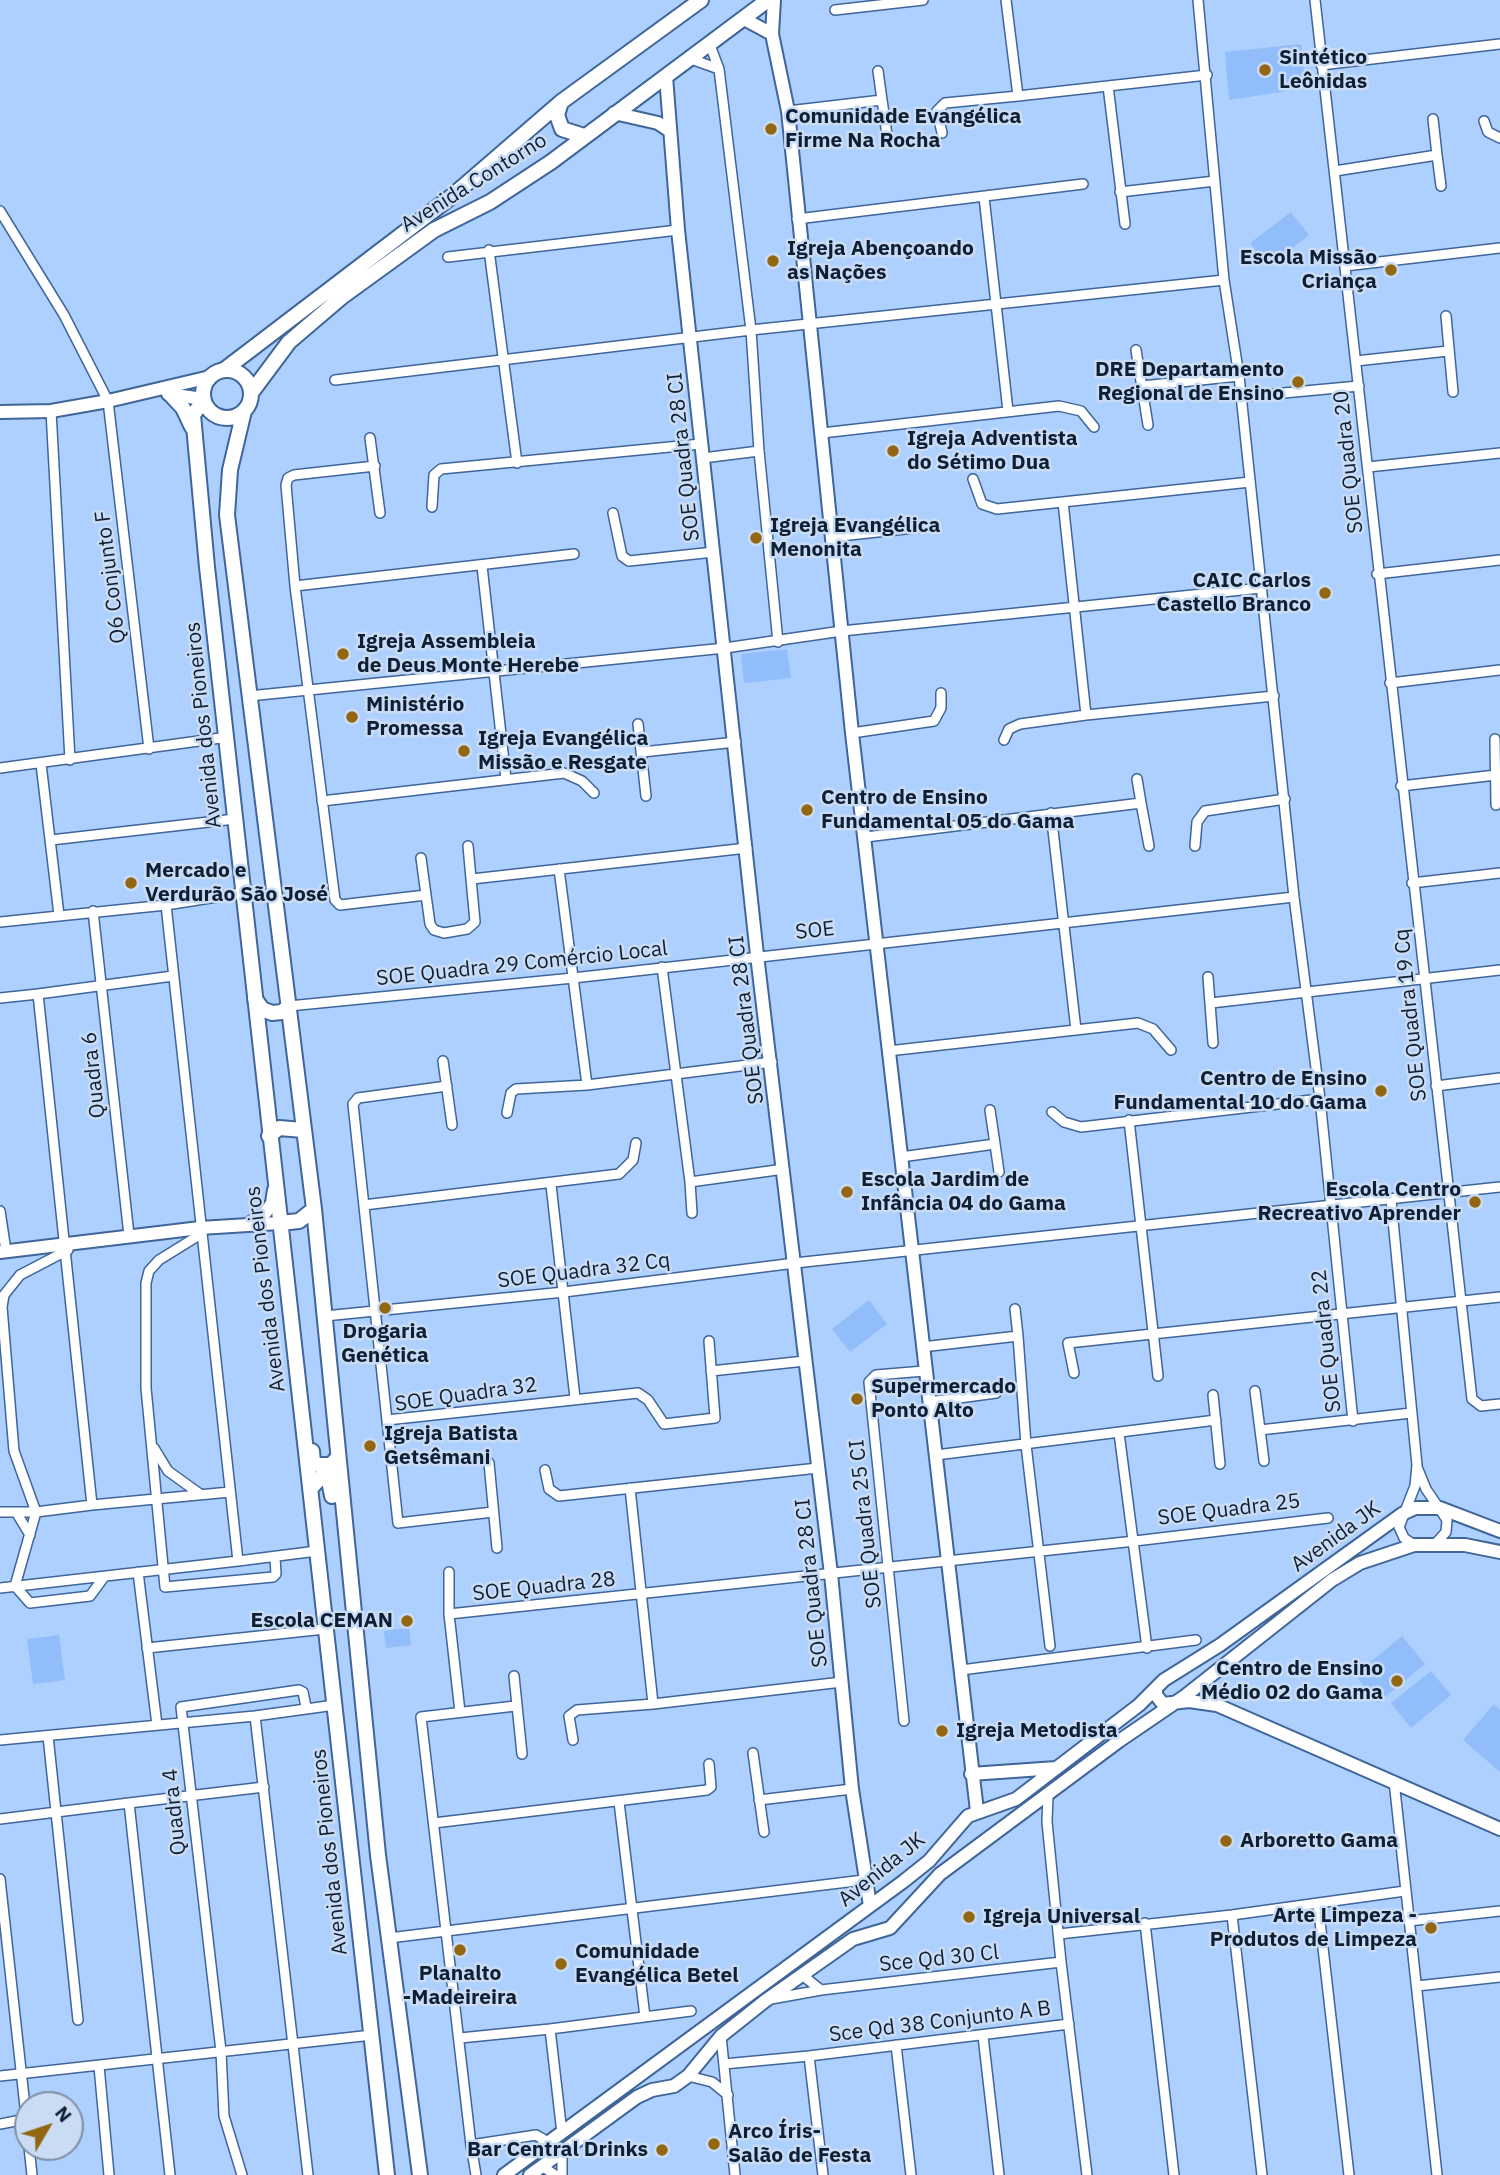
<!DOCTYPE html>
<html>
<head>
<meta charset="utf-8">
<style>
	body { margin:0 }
	#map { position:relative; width:1500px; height:2175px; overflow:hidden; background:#add0fe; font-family:"IBM Plex Sans",sans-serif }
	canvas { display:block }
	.north { position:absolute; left:14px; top:2091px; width:70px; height:70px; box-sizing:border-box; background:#cadcf3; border:2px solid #7f90a6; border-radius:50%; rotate:51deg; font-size:19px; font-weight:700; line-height:28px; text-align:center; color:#0e1e33 }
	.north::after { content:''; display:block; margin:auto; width:24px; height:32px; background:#936612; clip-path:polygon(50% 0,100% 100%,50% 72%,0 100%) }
</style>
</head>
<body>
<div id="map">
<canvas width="1500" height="2175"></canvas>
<div class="north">N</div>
</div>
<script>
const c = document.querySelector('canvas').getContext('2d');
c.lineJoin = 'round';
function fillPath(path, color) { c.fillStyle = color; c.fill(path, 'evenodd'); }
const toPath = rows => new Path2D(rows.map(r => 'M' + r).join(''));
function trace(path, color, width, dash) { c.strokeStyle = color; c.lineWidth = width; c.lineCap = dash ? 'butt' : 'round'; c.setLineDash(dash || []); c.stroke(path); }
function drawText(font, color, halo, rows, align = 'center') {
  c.font = font + ' "IBM Plex Sans",sans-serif'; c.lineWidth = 5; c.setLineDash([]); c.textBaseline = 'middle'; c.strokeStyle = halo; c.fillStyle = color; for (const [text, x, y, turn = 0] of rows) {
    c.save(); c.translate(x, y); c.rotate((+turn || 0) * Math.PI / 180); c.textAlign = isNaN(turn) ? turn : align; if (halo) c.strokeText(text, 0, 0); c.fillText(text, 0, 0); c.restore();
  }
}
fillPath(toPath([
	[1301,44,1306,88,1229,100,1225,52],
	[1291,212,1309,235,1268,267,1250,243],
	[787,649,791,678,744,683,741,654],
	[869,1300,887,1324,850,1352,832,1329],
	[409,1628,411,1645,386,1648,384,1631],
	[59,1635,65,1680,33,1684,27,1639],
	[1402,1636,1425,1664,1378,1703,1355,1675],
	[1431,1671,1451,1695,1411,1728,1391,1703],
	[1494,1704,1500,1710,1500,1772,1463,1740]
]), '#91bdfa');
const street = toPath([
	[1006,0,1018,96,1207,75],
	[1198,0,1224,280,1239,376,1294,897,1320,1099,1353,1421],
	[1315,0,1472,1399,1481,1406,1500,1404],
	[835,10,923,0],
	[691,59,719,69,710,45],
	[1321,65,1500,44],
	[719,69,751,330,759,451,778,642],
	[878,71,882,100],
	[1108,86,1125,224],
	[788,111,882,100,887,135],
	[1484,121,1488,132,1500,138],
	[942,133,937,111,945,103,1018,96],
	[1437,155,1441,186],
	[1335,171,1437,155,1433,119],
	[1120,192,1215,181],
	[984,197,1008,411],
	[0,211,64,315,108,401,149,749],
	[797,219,1083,184],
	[489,250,517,463],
	[448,257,678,230],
	[1345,266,1500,248],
	[1446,316,1453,392],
	[1136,350,1148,425],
	[1356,361,1448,351],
	[335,380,751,330,1224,280],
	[1142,386,1239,376],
	[1240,397,1359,386],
	[51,411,70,760],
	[822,433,1059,406,1081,411,1094,427],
	[370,438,380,513],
	[703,458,759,451],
	[375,466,294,475,288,478,286,485,295,586,335,900,340,905,426,895,430,924,434,930,444,933,467,929,475,922,468,846],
	[1368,467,1500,453],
	[973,479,982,504,997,509,1250,482],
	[1063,502,1086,715,1274,696],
	[432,507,434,475,441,469,701,444],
	[613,513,622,556,629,561,714,552],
	[831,537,933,526],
	[482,566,506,779],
	[1377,574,1500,560],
	[295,586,574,554],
	[1390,683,1500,670],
	[249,696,725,648,842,631,1261,588],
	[638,724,646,796],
	[852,733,934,721,941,708,941,693],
	[1495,739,1496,805],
	[1004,740,1009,729,1020,724,1086,715],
	[642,752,736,742],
	[41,764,59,915],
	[0,768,228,737],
	[1401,786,1496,775],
	[322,801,564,773,582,781,594,793],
	[1141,803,1149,846],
	[1051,813,1076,1030],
	[866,837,1141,803,1137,779],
	[51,840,235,819],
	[1195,846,1197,822,1205,811,1285,799],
	[421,858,426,895],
	[559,869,587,1085],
	[472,879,747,848],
	[1412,883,1500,873],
	[166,905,238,1561,317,1551],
	[93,911,129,1235],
	[0,922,166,905,242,893],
	[662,967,690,1182,784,1169],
	[173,976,38,994,92,1505,230,1492],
	[1208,977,1213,1043],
	[0,998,38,994],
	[1211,1003,1500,970],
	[289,1006,573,978,1294,897],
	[888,1051,1138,1023,1153,1029,1171,1050],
	[443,1061,452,1125],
	[447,1086,358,1098,353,1104,398,1523,493,1512],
	[1436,1086,1500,1078],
	[1052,1112,1064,1122,1081,1127,1320,1099],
	[507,1113,511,1093,516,1089,587,1085,772,1062],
	[1129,1120,1158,1376],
	[995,1144,999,1172],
	[901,1157,995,1144,990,1110],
	[690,1182,692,1213],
	[551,1185,575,1398],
	[1391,1200,1417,1465,1415,1486,1399,1527,1404,1538,1414,1545],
	[364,1205,619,1174,633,1160,636,1143],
	[0,1211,6,1251],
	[201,1234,159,1260,149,1271,146,1283,146,1388,165,1587,273,1577,276,1574,275,1557],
	[68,1250,20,1275,4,1295,2,1307,14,1451,36,1512,15,1586,30,1603,90,1596,104,1577],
	[325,1316,564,1292,795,1263,1500,1187],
	[1018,1336,1026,1445,1050,1646],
	[922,1347,1018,1336,1015,1309],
	[711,1371,805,1361],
	[1074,1373,1068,1343,1500,1297],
	[1255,1391,1264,1461],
	[1213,1395,1220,1464],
	[929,1402,996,1393],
	[387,1420,638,1393,648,1400,664,1424,715,1418,709,1341],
	[1260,1430,1411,1413],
	[1119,1433,1147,1648],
	[154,1448,168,1471,200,1494],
	[936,1455,1216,1420],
	[489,1463,497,1548],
	[1417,1467,1426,1489,1447,1520,1446,1532,1436,1543],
	[545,1470,549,1489,559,1496,818,1468],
	[630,1488,653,1704],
	[0,1512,36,1512,92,1505],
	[16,1512,30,1535],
	[138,1572,157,1725],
	[449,1572,449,1614,460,1712],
	[0,1588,238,1561],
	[449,1614,1135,1541,1328,1518],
	[147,1648,325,1629],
	[961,1670,1196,1640],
	[514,1676,522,1754],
	[515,1706,421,1717,471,2145,536,2135,548,2142],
	[255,1716,308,2175],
	[904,1721,869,1382,876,1375,924,1371],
	[48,1736,78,2020],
	[0,1740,255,1716,335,1705],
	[573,1740,569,1716,577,1710,653,1704,842,1682],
	[753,1753,764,1832],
	[1394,1781,1437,2175],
	[1048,1795,1047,1822,1061,1962,1087,2175],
	[759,1800,852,1789],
	[619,1802,645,2017],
	[0,1819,129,1803],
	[434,1823,707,1790,711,1787,709,1764],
	[0,1879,28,2134],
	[1318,1904,1349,2175],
	[1232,1915,1262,2175],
	[1409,1921,1500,1911],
	[1145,1923,1174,2175],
	[1059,1934,1232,1915,1405,1891],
	[389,1938,864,1880],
	[807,1971,807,1979,821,1990],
	[1417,1986,1500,1977],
	[771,1999,821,1990,1061,1962],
	[550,2029,691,2011],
	[721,2036,735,2175],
	[983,2036,999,2175],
	[460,2038,550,2029,562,2133],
	[896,2045,911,2175],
	[724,2064,809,2056],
	[99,2066,109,2175],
	[0,2076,372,2035],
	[688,2076,712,2082,728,2095],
	[0,2124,26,2119],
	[471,2145,476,2175],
	[29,2147,32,2175],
	[542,2166,555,2175],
	[170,2175,129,1803,264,1787],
	[242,2175,224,2116,221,2051,181,1707,299,1690,303,1692,306,1707],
	[562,2175,562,2151],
	[823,2175,809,2056,1069,2024]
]);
const secondary = toPath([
	[774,0,772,34,788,111,852,733,977,1811],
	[744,19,772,34],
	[666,76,678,230,757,955,831,1574,852,1789,870,1906],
	[614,113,658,123,667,129],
	[168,394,203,399],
	[0,412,51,411,108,401,210,377],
	[249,1224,266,1212,272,1203,274,1190],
	[0,1252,200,1228,280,1223],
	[1156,1688,1156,1695,1163,1704,1189,1701,1217,1705,1500,1829],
	[971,1774,1056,1768],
	[504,2175,904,1881,929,1861,968,1816,1016,1799,1139,1705,1164,1680,1220,1645,1402,1514,1415,1508,1440,1508,1500,1531],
	[530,2175,637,2097,652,2090,674,2086,688,2076,721,2036,765,2001,853,1939,890,1928,940,1874,1119,1741,1185,1696,1332,1580,1360,1563,1414,1545,1465,1545,1500,1552]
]);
const primary = toPath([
	[561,102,557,115,562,129,584,136],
	'203 394a24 24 0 1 1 48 0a24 24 0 1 1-48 0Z',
	[224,370,451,197,561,102,701,0],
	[251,393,289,342,343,296,434,230,490,202,551,162,768,0],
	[170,394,183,408,192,427],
	[203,401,193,415,207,567,387,2175],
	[244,411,230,470,227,515,314,1209,378,1855,420,2175],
	[255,999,262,1009,272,1013,282,1012,289,1006],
	[269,1136,279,1128,303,1130],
	[280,1223,299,1221,314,1209],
	[312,1451,313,1463,319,1465,331,1465,338,1457],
	[311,1488,321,1477,328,1476,332,1496]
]);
trace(street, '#3f6599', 12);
trace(secondary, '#3f6599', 16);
trace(primary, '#3f6599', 18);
trace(street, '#fff', 9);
trace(secondary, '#fff', 12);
trace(primary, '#fff', 14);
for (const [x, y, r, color] of [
	[1265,70,7,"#936612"],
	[771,129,7,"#936612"],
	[773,261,7,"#936612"],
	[1391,270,7,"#936612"],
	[1298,382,7,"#936612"],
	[893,451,7,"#936612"],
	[756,538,7,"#936612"],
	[1325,593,7,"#936612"],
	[343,654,7,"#936612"],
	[352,717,7,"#936612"],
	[464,751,7,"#936612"],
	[807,810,7,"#936612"],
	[131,883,7,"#936612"],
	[1381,1091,7,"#936612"],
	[847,1192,7,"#936612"],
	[1475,1202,7,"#936612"],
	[385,1308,7,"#936612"],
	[857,1399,7,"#936612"],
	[370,1446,7,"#936612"],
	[407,1621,7,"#936612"],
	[1397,1681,7,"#936612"],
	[942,1731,7,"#936612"],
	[1226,1841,7,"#936612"],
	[969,1917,7,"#936612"],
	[1431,1928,7,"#936612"],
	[460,1950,7,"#936612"],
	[561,1964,7,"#936612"],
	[714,2144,7,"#936612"],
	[662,2150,7,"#936612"]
]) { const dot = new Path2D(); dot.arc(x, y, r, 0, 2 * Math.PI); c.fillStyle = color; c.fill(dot); trace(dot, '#cadcf3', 2.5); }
drawText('bold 21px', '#0e1e33', '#cadcf3', [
	["Sintético",1279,58],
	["Leônidas",1279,82],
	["Comunidade Evangélica",785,117],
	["Firme Na Rocha",785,141],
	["Igreja Abençoando",787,249],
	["as Nações",787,273],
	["Escola Missão",1377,258,"right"],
	["Criança",1377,282,"right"],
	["DRE Departamento",1284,370,"right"],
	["Regional de Ensino",1284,394,"right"],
	["Igreja Adventista",907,439],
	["do Sétimo Dua",907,463],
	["Igreja Evangélica",770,526],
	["Menonita",770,550],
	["CAIC Carlos",1311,581,"right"],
	["Castello Branco",1311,605,"right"],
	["Igreja Assembleia",357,642],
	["de Deus Monte Herebe",357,666],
	["Ministério",366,705],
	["Promessa",366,729],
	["Igreja Evangélica",478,739],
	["Missão e Resgate",478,763],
	["Centro de Ensino",821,798],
	["Fundamental 05 do Gama",821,822],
	["Mercado e",145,871],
	["Verdurão São José",145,895],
	["Centro de Ensino",1367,1079,"right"],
	["Fundamental 10 do Gama",1367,1103,"right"],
	["Escola Jardim de",861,1180],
	["Infância 04 do Gama",861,1204],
	["Escola Centro",1461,1190,"right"],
	["Recreativo Aprender",1461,1214,"right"],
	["Drogaria",385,1332,"center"],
	["Genética",385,1356,"center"],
	["Supermercado",871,1387],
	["Ponto Alto",871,1411],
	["Igreja Batista",384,1434],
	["Getsêmani",384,1458],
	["Escola CEMAN",393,1621,"right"],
	["Centro de Ensino",1383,1669,"right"],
	["Médio 02 do Gama",1383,1693,"right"],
	["Igreja Metodista",956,1731],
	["Arboretto Gama",1240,1841],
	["Arte Limpeza -",1417,1916,"right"],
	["Produtos de Limpeza",1417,1940,"right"],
	["Igreja Universal",983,1917],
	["Comunidade",575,1952],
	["Evangélica Betel",575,1976],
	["Planalto",460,1974,"center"],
	["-Madeireira",460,1998,"center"],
	["Arco Íris-",728,2132],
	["Salão de Festa",728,2156],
	["Bar Central Drinks",648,2150,"right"]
], 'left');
drawText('21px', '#0e1e33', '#cadcf3', [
	["Avenida Contorno",474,183,-32],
	["SOE Quadra 28 CI",684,457,-96],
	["SOE Quadra 20",1349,462,-96],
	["Q6 Conjunto F",111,577,-97],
	["Avenida dos Pioneiros",204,725,-96],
	["SOE",815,931,-6],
	["SOE Quadra 29 Comércio Local",522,964,-6],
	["SOE Quadra 19 Cq",1411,1015,-96],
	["SOE Quadra 28 CI",747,1020,-97],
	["Quadra 6",94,1075,-96],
	["SOE Quadra 32 Cq",584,1271,-7],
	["Avenida dos Pioneiros",266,1289,-97],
	["SOE Quadra 22",1327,1341,-96],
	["SOE Quadra 32",466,1395,-8],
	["SOE Quadra 25",1229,1510,-7],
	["SOE Quadra 25 CI",866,1524,-96],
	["Avenida JK",1336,1537,-36],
	["SOE Quadra 28 CI",812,1583,-96],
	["SOE Quadra 28",544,1587,-6],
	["Quadra 4",175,1812,-96],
	["Avenida dos Pioneiros",330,1852,-96],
	["Avenida JK",882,1870,-39],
	["Sce Qd 30 Cl",939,1959,-6],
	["Sce Qd 38 Conjunto A B",940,2022,-7]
]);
</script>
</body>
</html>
